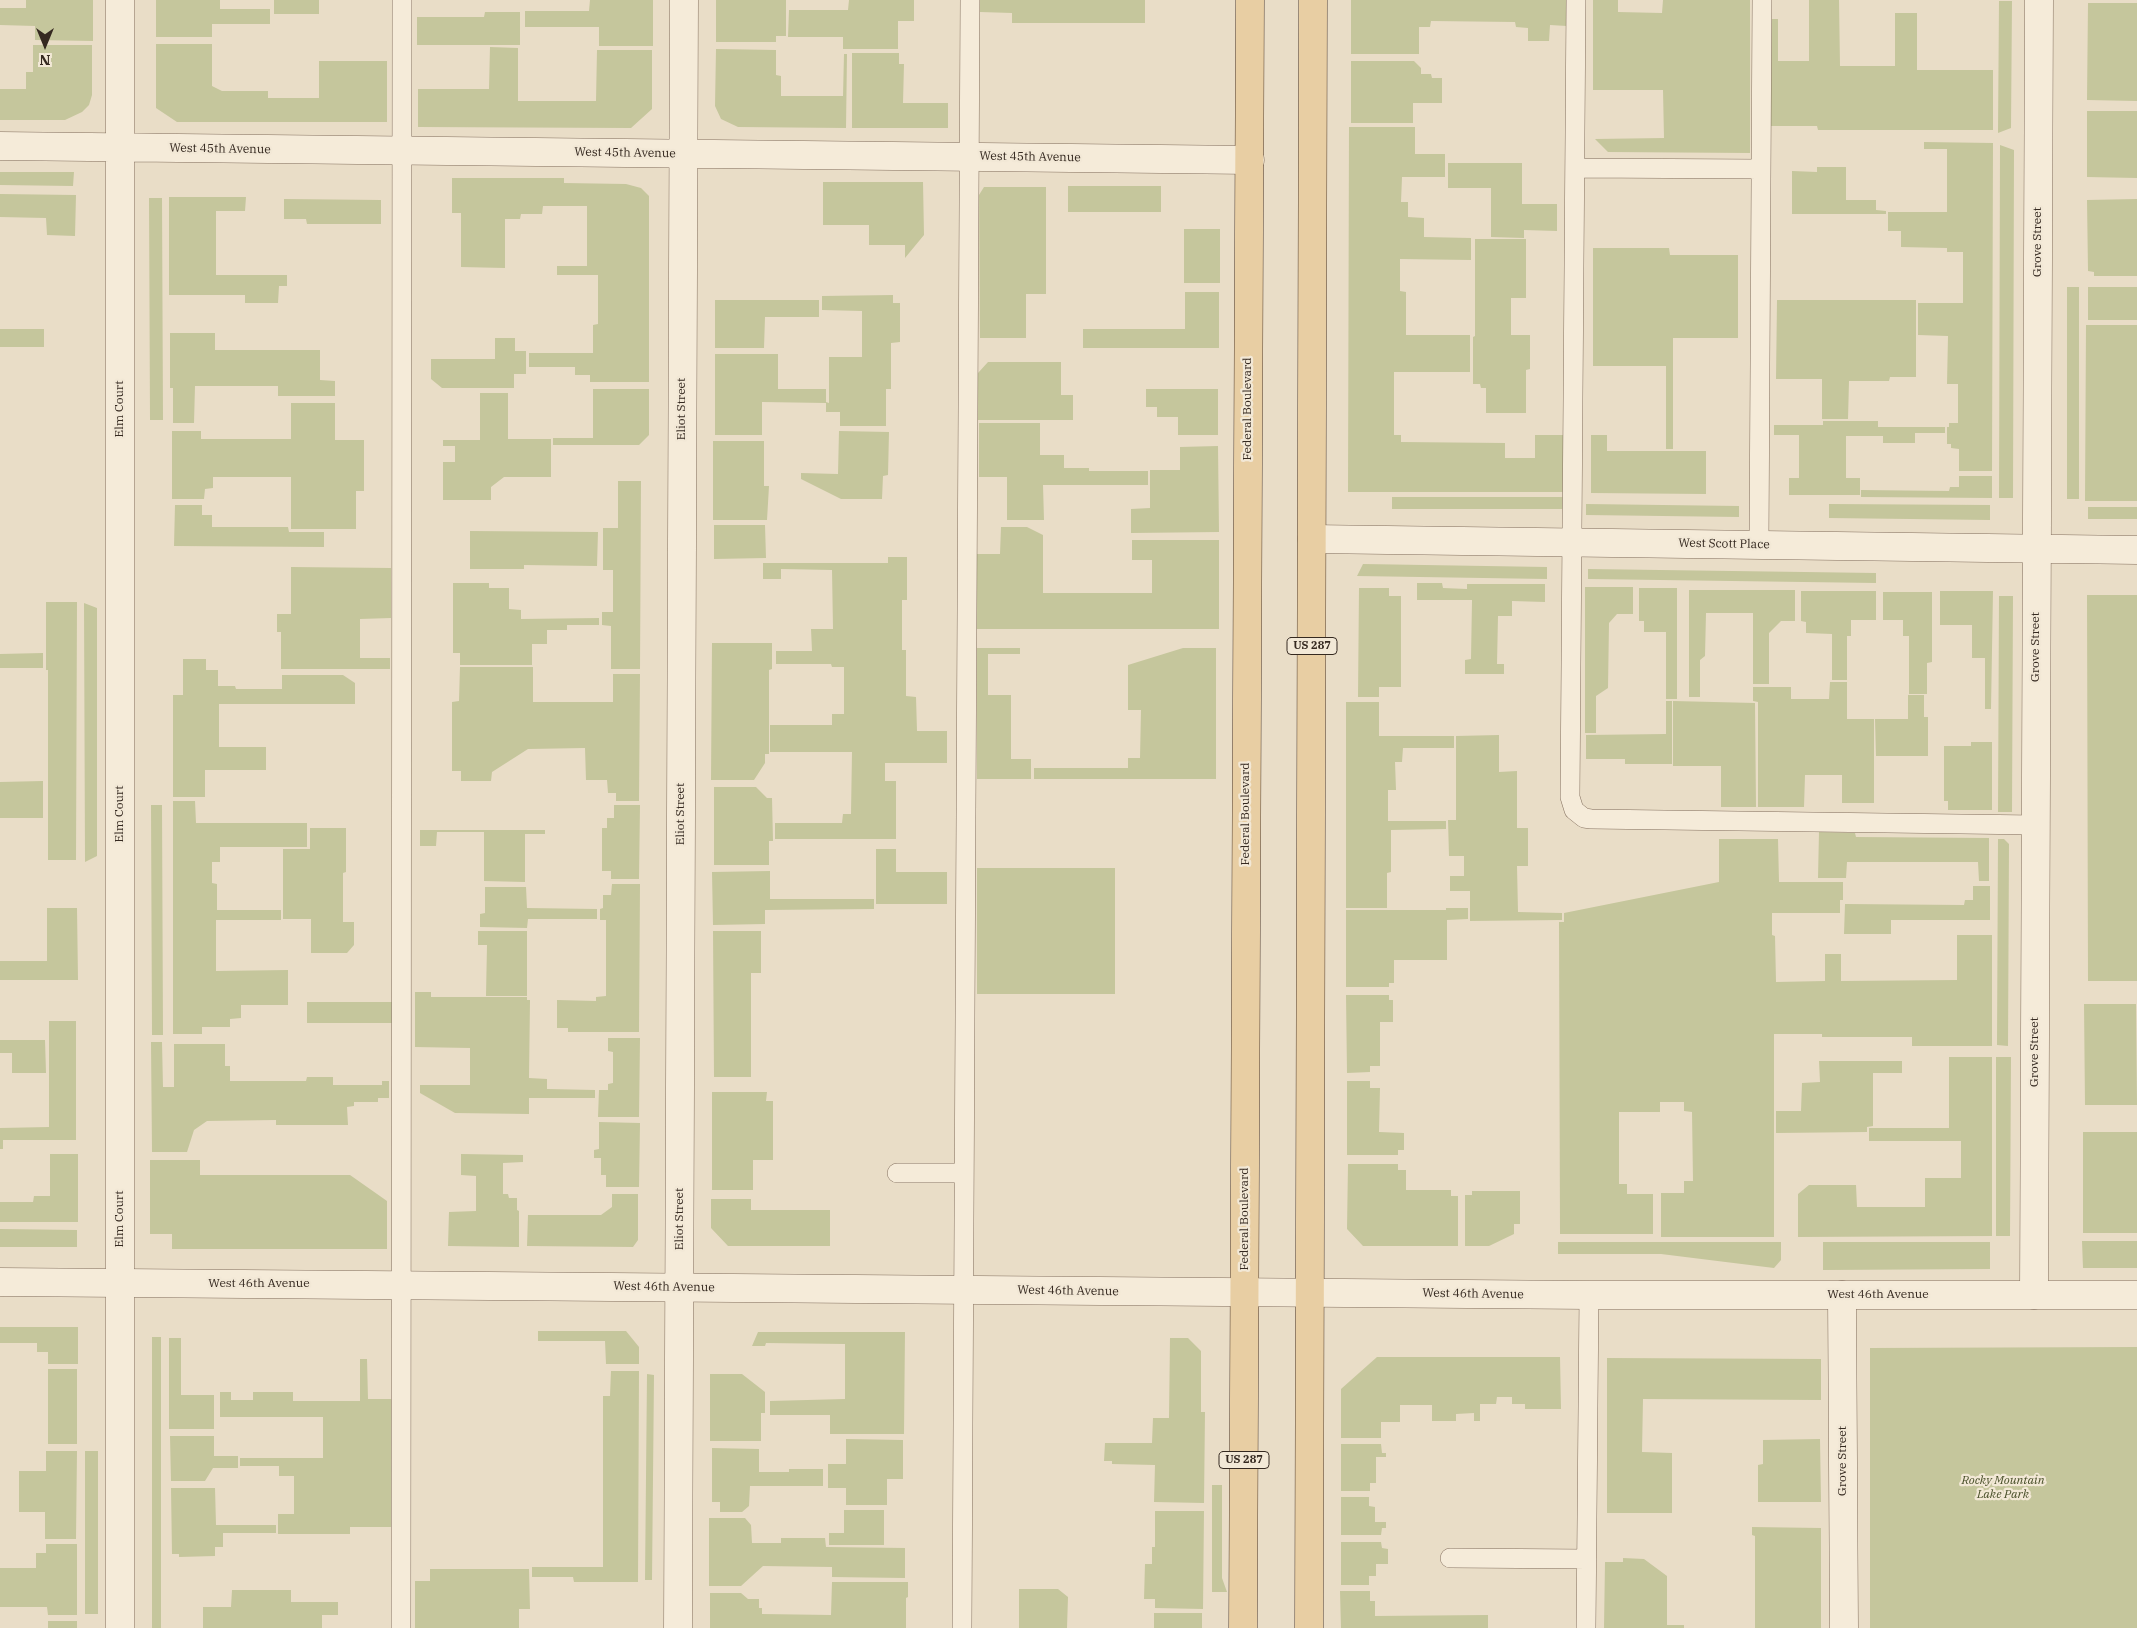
<!DOCTYPE html>
<html>
<head>
<meta charset="utf-8">
<style>
	body { margin:0 }
	#map { position:relative; width:2137px; height:1628px; overflow:hidden; background:#e9ddc7; font-family:"IBM Plex Serif",serif }
	canvas { display:block }
	.north { position:absolute; left:20px; top:20px; width:50px; height:50px; -webkit-text-stroke:4px #f2e8d6; paint-order:stroke; rotate:180deg; font-size:14px; font-weight:700; line-height:20px; text-align:center; color:#352920 }
	.north::after { content:''; display:block; margin:auto; width:18px; height:22px; background:#352920; clip-path:polygon(50% 0,100% 100%,50% 72%,0 100%) }
</style>
</head>
<body>
<div id="map">
<canvas width="2137" height="1628"></canvas>
<div class="north">N</div>
</div>
<script>
const c = document.querySelector('canvas').getContext('2d');
c.lineJoin = 'round';
function fillPath(path, color) { c.fillStyle = color; c.fill(path, 'evenodd'); }
const toPath = rows => new Path2D(rows.map(r => 'M' + r).join(''));
function trace(path, color, width, dash) { c.strokeStyle = color; c.lineWidth = width; c.lineCap = dash ? 'butt' : 'round'; c.setLineDash(dash || []); c.stroke(path); }
function drawText(font, color, halo, rows, align = 'center') {
  c.font = font + ' "IBM Plex Serif",serif'; c.lineWidth = 4.5; c.setLineDash([]); c.textBaseline = 'middle'; c.strokeStyle = halo; c.fillStyle = color; for (const [text, x, y, turn = 0] of rows) {
    c.save(); c.translate(x, y); c.rotate((+turn || 0) * Math.PI / 180); c.textAlign = isNaN(turn) ? turn : align; if (halo) c.strokeText(text, 0, 0); c.fillText(text, 0, 0); c.restore();
  }
}
fillPath(toPath([
	[26,0,93,0,93,41,35,40,35,26,0,25,0,8,26,8],
	[156,0,220,0,220,9,270,9,270,24,212,24,212,37,156,37],
	[274,0,319,0,319,14,274,14],
	[590,0,653,0,653,46,599,46,599,27,525,27,525,11,589,11],
	[716,0,786,0,786,36,776,36,776,42,716,42],
	[849,0,914,0,914,21,898,21,898,49,843,49,843,37,788,37,789,10,848,10],
	[980,0,1145,0,1145,23,1012,23,1012,13,980,12],
	[1351,0,1568,0,1567,26,1550,25,1549,41,1528,41,1528,28,1516,27,1515,22,1431,21,1430,27,1419,27,1419,54,1351,54],
	[1593,0,1618,0,1618,12,1662,13,1663,0,1750,0,1750,153,1608,152,1595,139,1664,138,1663,90,1593,90],
	[1809,0,1839,0,1840,66,1895,66,1895,13,1917,13,1917,70,1993,70,1993,130,1818,130,1817,126,1770,126,1771,19,1778,19,1778,61,1809,61],
	[1999,1,2012,1,2011,128,1998,133],
	[2088,3,2137,3,2137,101,2087,100],
	[485,12,520,12,520,45,417,45,417,17,484,17],
	[156,44,212,44,212,86,222,91,268,91,268,98,319,98,319,61,387,61,387,122,177,122,156,108],
	[33,45,92,45,92,95,89,105,82,112,65,120,0,120,0,89,26,89,26,72,33,72],
	[490,47,518,48,518,101,596,101,597,50,652,50,652,109,631,128,418,127,418,89,489,89],
	[716,49,776,50,776,75,781,76,781,96,843,96,844,54,847,54,846,128,738,127,721,119,715,106],
	[852,53,899,53,899,64,904,64,903,103,948,103,948,128,852,128],
	[1351,61,1414,61,1421,68,1421,74,1431,74,1432,78,1442,78,1442,103,1413,103,1413,123,1351,123],
	[2087,111,2137,111,2137,178,2087,177],
	[1349,127,1415,127,1415,154,1445,154,1445,177,1402,177,1401,202,1408,202,1408,217,1424,218,1424,237,1471,238,1471,260,1400,259,1400,291,1406,292,1406,335,1470,335,1470,372,1394,372,1394,435,1401,435,1401,442,1505,443,1505,458,1535,458,1535,435,1566,435,1566,492,1348,492],
	[1924,142,1993,143,1992,471,1959,471,1959,449,1951,448,1951,444,1947,444,1947,427,1949,427,1949,423,1958,423,1958,384,1947,384,1948,336,1918,335,1918,303,1963,303,1963,252,1947,252,1947,248,1901,247,1901,231,1888,231,1888,212,1947,212,1947,149,1924,149],
	[2000,145,2014,150,2013,498,1999,498],
	[1448,163,1522,163,1522,204,1557,204,1557,231,1524,230,1524,238,1491,237,1491,188,1448,188],
	[1817,167,1846,167,1846,200,1876,200,1876,210,1886,211,1886,214,1792,214,1792,171,1817,172],
	[0,172,74,172,73,186,0,185],
	[452,178,564,178,564,183,626,184,641,188,649,196,649,382,590,382,590,375,575,375,575,367,529,367,529,353,593,353,593,325,598,324,598,275,557,275,557,266,587,266,587,206,543,206,542,214,521,214,520,219,505,219,505,268,461,267,461,213,452,213],
	[823,182,923,182,924,235,905,258,905,245,869,245,869,225,823,225],
	[1068,186,1161,186,1161,212,1068,212],
	[984,187,1046,187,1046,294,1026,294,1026,338,980,338,979,195],
	[0,194,76,195,75,236,47,235,46,218,0,217],
	[169,197,246,197,245,211,216,211,216,275,287,275,287,286,279,286,278,303,245,303,245,295,169,295],
	[149,198,162,198,163,420,150,420],
	[284,199,381,200,381,224,307,224,306,219,284,219],
	[2137,199,2137,276,2094,276,2094,272,2088,271,2087,200],
	[1184,229,1220,229,1220,283,1184,283],
	[1475,239,1526,239,1526,298,1511,298,1511,335,1530,335,1530,369,1526,370,1526,413,1486,413,1486,388,1481,388,1480,384,1473,384,1473,337,1475,336],
	[1593,248,1669,248,1670,255,1738,255,1738,338,1673,338,1673,449,1666,449,1666,366,1593,366],
	[2067,287,2079,287,2079,499,2067,499],
	[2088,287,2137,287,2137,320,2088,320],
	[1185,292,1219,292,1219,348,1083,348,1083,329,1185,329],
	[893,295,893,303,900,303,900,342,891,343,891,389,886,389,886,426,840,426,840,412,826,412,826,403,762,402,762,435,715,435,715,354,778,354,778,389,826,389,826,402,829,403,829,357,862,357,862,311,822,310,822,296],
	[715,300,819,300,819,317,765,317,764,348,715,348],
	[1777,300,1916,300,1916,377,1890,377,1889,381,1849,381,1848,419,1822,419,1822,379,1776,379],
	[2086,325,2137,325,2137,501,2085,501],
	[0,329,44,329,44,347,0,347],
	[170,333,215,333,215,350,320,350,320,380,335,381,335,396,278,396,278,386,195,386,194,423,173,423,173,388,170,388],
	[495,338,515,338,515,351,526,351,526,374,514,374,514,388,442,388,431,379,431,359,495,359],
	[988,362,1061,362,1061,395,1073,395,1073,420,978,420,978,373],
	[593,389,649,389,649,435,639,445,553,445,553,438,593,438],
	[1146,389,1218,389,1218,435,1178,435,1178,417,1157,417,1157,407,1146,407],
	[480,393,508,393,508,439,551,439,551,477,504,477,491,487,491,500,443,500,443,462,455,462,455,446,443,446,443,440,480,440],
	[291,403,335,403,335,440,364,440,364,491,356,491,356,529,291,529,291,477,213,477,213,488,205,489,204,499,172,499,172,431,201,431,201,439,291,439],
	[1823,421,1878,421,1878,427,1945,427,1945,433,1915,433,1915,443,1883,443,1883,436,1846,436,1846,478,1860,478,1860,495,1789,495,1789,478,1799,478,1799,435,1774,435,1774,425,1823,425],
	[979,423,1040,423,1040,455,1064,455,1064,468,1089,468,1089,471,1148,471,1148,485,1043,485,1044,520,1007,520,1007,477,979,477],
	[839,431,889,432,888,475,883,476,882,499,841,499,801,479,801,473,838,474],
	[1591,435,1607,435,1607,451,1706,451,1706,494,1591,493],
	[713,441,764,441,764,486,769,486,767,520,713,520],
	[1218,446,1219,532,1131,533,1131,509,1150,508,1150,470,1180,470,1180,447],
	[1959,476,1992,476,1992,498,1861,497,1861,490,1949,491,1950,487,1959,487],
	[618,481,641,481,640,669,611,669,611,626,602,625,602,612,613,612,613,570,603,570,603,528,618,528],
	[1392,497,1563,497,1563,509,1392,509],
	[1586,504,1739,506,1739,517,1586,515],
	[1829,504,1990,505,1990,520,1829,518],
	[175,505,202,505,202,515,212,515,212,527,288,527,289,532,324,532,324,547,174,546],
	[2088,507,2137,507,2137,519,2088,519],
	[765,525,766,558,714,559,714,525],
	[1001,527,1027,527,1043,535,1043,593,1152,593,1152,560,1132,560,1132,540,1219,540,1219,629,972,629,972,554,1000,554],
	[470,531,598,532,597,566,524,565,524,569,470,569],
	[888,557,907,557,907,600,902,600,902,650,906,650,906,696,916,697,917,731,947,731,947,763,885,763,885,781,896,781,896,839,775,839,775,823,842,823,843,814,851,814,852,752,770,752,770,725,832,725,832,714,844,714,844,667,832,667,831,664,776,664,776,651,812,651,811,629,833,629,832,570,781,569,781,579,763,579,763,563,888,563],
	[1363,564,1547,567,1547,579,1357,576],
	[291,567,391,568,391,618,360,619,360,658,390,658,390,669,281,669,281,632,277,632,277,614,291,614],
	[1588,569,1876,573,1876,583,1588,579],
	[453,583,489,583,489,588,509,588,509,609,521,610,521,619,599,618,599,625,567,625,567,630,547,630,547,644,532,644,532,665,460,665,460,653,453,653],
	[1417,583,1442,583,1443,588,1467,589,1467,584,1545,584,1545,602,1512,601,1512,616,1498,616,1497,664,1504,664,1504,674,1465,674,1465,660,1471,659,1472,600,1417,600],
	[1585,587,1633,587,1633,614,1617,614,1609,623,1608,688,1596,696,1596,733,1585,733],
	[1359,588,1389,588,1389,596,1401,596,1401,687,1379,687,1379,697,1358,697],
	[1639,588,1677,588,1677,699,1666,699,1666,632,1644,632,1644,621,1639,621],
	[1689,590,1795,590,1795,621,1781,621,1769,633,1769,684,1753,684,1753,613,1706,613,1705,656,1700,660,1700,697,1689,697],
	[1801,591,1876,591,1876,620,1851,620,1851,636,1847,636,1847,680,1832,680,1832,634,1806,633,1806,622,1801,621],
	[1940,591,1993,591,1991,709,1985,709,1985,658,1972,658,1972,625,1940,625],
	[1883,592,1932,592,1932,662,1927,663,1927,694,1909,694,1909,636,1903,636,1903,620,1883,620],
	[2087,595,2137,595,2137,981,2088,981],
	[1999,596,2013,596,2012,812,1998,812],
	[46,602,77,602,76,860,48,860,48,670,46,670],
	[84,603,97,608,97,856,85,862],
	[712,643,772,643,772,669,769,670,769,754,765,754,765,763,754,780,711,780],
	[977,648,1020,648,1020,654,988,654,988,695,1011,695,1011,759,1031,759,1031,779,977,779],
	[1183,648,1216,648,1216,779,1034,779,1034,768,1128,768,1128,758,1140,758,1141,710,1128,710,1128,665],
	[43,653,43,668,0,668,0,654],
	[183,659,206,659,206,670,218,670,218,686,235,686,236,689,282,689,282,675,343,675,355,683,355,704,219,704,219,747,266,747,266,770,205,770,205,797,173,797,173,695,183,695],
	[460,667,533,667,533,702,613,702,613,674,640,674,639,801,616,801,616,793,608,793,607,780,586,780,585,748,528,749,492,772,491,781,461,781,461,771,452,771,452,702,459,701],
	[1830,682,1847,682,1847,719,1874,719,1874,803,1842,803,1842,775,1805,775,1804,807,1758,807,1758,702,1753,701,1753,687,1791,687,1791,699,1829,699],
	[1908,695,1924,695,1924,717,1928,717,1928,756,1876,756,1875,719,1908,719],
	[1666,701,1672,701,1672,764,1625,764,1625,759,1586,759,1586,735,1666,734],
	[1673,701,1755,703,1756,807,1721,807,1721,766,1673,766],
	[1346,702,1379,702,1379,736,1454,736,1454,748,1403,748,1402,762,1395,762,1396,790,1388,790,1388,821,1446,821,1446,829,1391,830,1391,872,1387,873,1387,908,1346,908],
	[1499,735,1499,772,1517,771,1517,828,1528,828,1528,866,1517,866,1518,912,1562,913,1562,920,1470,921,1470,891,1450,891,1450,876,1464,876,1464,856,1449,856,1448,820,1456,820,1456,736],
	[1971,742,1992,742,1992,810,1948,810,1948,801,1944,801,1944,746,1971,746],
	[43,781,43,818,0,818,0,782],
	[714,787,756,787,767,798,772,798,773,841,769,841,769,865,714,865],
	[195,801,196,823,307,823,307,847,220,847,220,862,212,862,212,883,217,884,217,910,281,910,281,920,216,920,216,971,288,970,288,1005,241,1005,241,1018,230,1019,230,1027,202,1027,202,1034,173,1034,173,801],
	[151,805,162,805,163,1035,152,1035],
	[614,805,640,805,639,879,611,879,611,871,602,871,602,828,607,828,607,818,614,818],
	[310,828,346,828,346,872,343,873,343,922,354,922,354,945,347,953,311,953,311,919,283,919,283,849,310,849],
	[420,830,545,830,545,834,525,834,525,882,484,881,484,832,437,832,436,846,420,846],
	[1819,832,1855,833,1856,837,1989,838,1989,881,1979,881,1978,862,1847,862,1846,878,1818,878],
	[1719,839,1778,839,1779,882,1843,882,1843,900,1840,900,1840,913,1772,913,1772,935,1775,936,1776,982,1825,981,1825,954,1841,954,1841,981,1957,980,1957,935,1992,935,1992,1046,1912,1046,1912,1037,1822,1037,1822,1034,1774,1034,1774,1237,1661,1237,1661,1193,1684,1193,1684,1181,1693,1181,1692,1112,1684,1111,1684,1102,1660,1102,1660,1112,1619,1112,1619,1184,1627,1184,1627,1194,1653,1194,1653,1234,1560,1234,1559,922,1564,922,1564,913,1719,882],
	[1998,839,2004,839,2009,844,2008,1046,1997,1045],
	[876,849,896,849,896,872,947,872,947,904,876,904],
	[977,868,1115,868,1115,994,977,994],
	[770,871,770,899,874,899,874,909,765,910,765,924,713,925,712,872],
	[612,884,640,884,639,1032,568,1032,568,1028,557,1028,557,1000,596,1001,596,997,606,996,606,920,600,920,600,909,603,908,603,895,611,895],
	[1973,886,1990,886,1990,920,1891,920,1891,934,1844,934,1845,904,1964,905,1965,900,1973,900],
	[485,887,526,887,527,908,597,909,597,919,528,919,527,928,480,927,480,914,485,913],
	[47,908,77,908,78,980,0,980,0,961,47,961],
	[1446,908,1468,908,1468,919,1447,920,1447,960,1394,960,1394,983,1389,983,1389,987,1346,987,1346,910,1446,910],
	[478,931,527,931,527,996,486,996,487,945,478,945],
	[713,931,761,931,761,973,751,973,751,1077,714,1077],
	[415,992,431,992,431,997,527,997,527,1000,530,1000,529,1078,547,1079,547,1089,595,1090,595,1098,529,1098,529,1114,455,1113,420,1093,420,1085,470,1085,470,1048,415,1047],
	[1346,995,1389,995,1389,1000,1393,1000,1393,1022,1380,1022,1380,1066,1370,1066,1370,1072,1347,1073],
	[307,1002,393,1002,393,1023,307,1023],
	[2084,1004,2136,1004,2137,1105,2085,1105],
	[49,1021,76,1021,76,1140,3,1140,3,1149,0,1149,0,1128,49,1127],
	[608,1038,640,1038,639,1117,598,1117,599,1090,608,1090,608,1084,613,1083,613,1052,608,1051],
	[0,1040,45,1040,46,1073,12,1073,12,1053,0,1053],
	[151,1042,162,1042,163,1087,174,1087,174,1044,225,1044,225,1066,230,1066,230,1081,306,1081,307,1077,333,1077,333,1085,382,1085,382,1081,389,1081,389,1098,378,1098,378,1102,354,1102,354,1106,347,1107,348,1125,276,1125,276,1120,207,1121,194,1130,187,1152,152,1152],
	[1949,1057,1992,1057,1992,1236,1798,1237,1798,1194,1809,1185,1856,1185,1857,1207,1925,1207,1925,1178,1961,1178,1961,1141,1869,1141,1869,1128,1949,1128],
	[1996,1057,2011,1057,2010,1236,1996,1236],
	[1819,1061,1902,1061,1902,1073,1873,1073,1873,1126,1867,1127,1867,1132,1776,1133,1776,1111,1801,1111,1802,1083,1820,1082],
	[1347,1081,1370,1081,1370,1088,1380,1088,1379,1132,1404,1133,1404,1150,1398,1150,1398,1155,1347,1155],
	[712,1092,767,1092,766,1101,773,1101,773,1160,753,1160,753,1190,712,1190],
	[599,1122,640,1123,639,1187,606,1187,606,1175,601,1175,601,1158,594,1158,594,1150,599,1149],
	[2083,1132,2137,1132,2137,1233,2083,1233],
	[50,1154,78,1154,78,1222,0,1222,0,1202,33,1202,34,1196,50,1196],
	[461,1154,523,1155,523,1162,503,1163,503,1194,508,1194,509,1198,517,1198,517,1210,519,1211,519,1247,448,1246,449,1212,476,1211,476,1176,461,1175],
	[150,1160,200,1160,200,1175,350,1175,387,1201,387,1249,172,1249,172,1234,150,1234],
	[1348,1164,1398,1164,1398,1170,1406,1170,1406,1190,1451,1190,1451,1196,1458,1196,1458,1246,1363,1246,1347,1229],
	[1472,1191,1520,1191,1520,1224,1514,1224,1514,1234,1489,1246,1465,1246,1465,1195,1472,1195],
	[612,1194,638,1194,638,1240,633,1247,527,1246,528,1215,601,1215,612,1207],
	[711,1199,751,1199,751,1210,830,1210,830,1246,728,1246,711,1228],
	[0,1229,77,1230,77,1247,0,1247],
	[2082,1241,2137,1241,2137,1268,2083,1268],
	[1558,1242,1781,1242,1781,1260,1774,1268,1661,1254,1558,1254],
	[1823,1242,1990,1242,1990,1269,1823,1270],
	[0,1327,78,1327,78,1364,48,1364,48,1352,37,1352,37,1343,0,1343],
	[538,1331,626,1331,639,1347,639,1364,606,1364,605,1341,538,1341],
	[758,1332,905,1332,904,1434,830,1434,830,1415,770,1415,770,1401,845,1399,845,1344,766,1343,765,1346,752,1346],
	[152,1337,161,1337,161,1628,152,1628],
	[169,1338,181,1338,181,1395,214,1395,214,1429,169,1429],
	[1170,1338,1188,1338,1201,1351,1201,1412,1205,1412,1204,1503,1154,1502,1155,1465,1112,1464,1112,1461,1104,1461,1105,1443,1152,1443,1153,1418,1169,1418],
	[2137,1347,2137,1628,1870,1628,1870,1348],
	[1377,1357,1560,1357,1561,1409,1525,1409,1525,1404,1512,1404,1512,1397,1497,1397,1496,1404,1480,1404,1480,1421,1474,1421,1474,1413,1456,1414,1456,1421,1432,1421,1432,1405,1400,1405,1400,1422,1381,1422,1381,1438,1341,1438,1341,1389],
	[1607,1358,1821,1359,1821,1400,1643,1399,1642,1452,1672,1453,1672,1513,1607,1513],
	[360,1359,367,1359,368,1399,392,1399,392,1527,350,1527,350,1534,278,1534,278,1514,294,1514,294,1476,279,1476,279,1466,240,1466,240,1458,323,1458,323,1417,220,1417,220,1392,231,1392,231,1400,253,1400,253,1392,293,1392,293,1401,360,1401],
	[48,1369,77,1369,77,1444,48,1444],
	[611,1371,639,1371,638,1582,574,1582,573,1577,532,1577,532,1567,603,1567,603,1396,610,1396],
	[647,1374,654,1375,652,1580,645,1580],
	[710,1374,742,1374,765,1392,765,1413,761,1413,761,1441,710,1441],
	[170,1436,214,1436,214,1456,238,1456,238,1468,213,1468,205,1481,171,1481],
	[846,1439,903,1440,903,1479,887,1479,887,1505,846,1505,846,1488,828,1488,828,1464,846,1464],
	[1820,1439,1821,1502,1758,1502,1758,1465,1763,1464,1763,1440],
	[1341,1444,1381,1444,1382,1453,1386,1453,1386,1457,1376,1457,1376,1483,1370,1483,1370,1491,1341,1491],
	[712,1448,759,1449,759,1472,789,1472,789,1469,823,1469,823,1486,750,1486,749,1506,742,1512,720,1512,720,1502,712,1502],
	[46,1451,77,1451,76,1539,45,1539,45,1512,19,1512,19,1471,46,1471],
	[85,1451,98,1451,98,1614,85,1614],
	[1212,1485,1222,1485,1222,1578,1227,1592,1212,1592],
	[171,1488,215,1488,216,1525,276,1525,276,1533,223,1533,223,1547,215,1547,215,1556,179,1557,179,1554,172,1554],
	[1341,1497,1369,1497,1369,1506,1375,1507,1375,1522,1386,1522,1386,1528,1382,1528,1381,1535,1341,1535],
	[844,1510,884,1510,884,1545,829,1545,829,1533,844,1533],
	[1155,1511,1204,1511,1203,1609,1155,1608,1155,1599,1144,1599,1145,1564,1152,1564,1152,1547,1155,1547],
	[709,1518,745,1518,751,1525,752,1543,781,1543,781,1538,825,1538,826,1547,905,1548,905,1578,832,1577,832,1567,763,1566,741,1586,709,1586],
	[1752,1527,1821,1528,1821,1628,1755,1628,1755,1536,1752,1535],
	[1341,1542,1381,1542,1382,1548,1388,1549,1388,1564,1376,1564,1376,1576,1369,1576,1369,1585,1341,1585],
	[46,1544,77,1544,77,1615,48,1615,47,1607,0,1607,0,1568,36,1568,36,1553,46,1553],
	[1623,1558,1644,1559,1667,1576,1667,1625,1684,1625,1684,1628,1604,1628,1605,1562,1623,1562],
	[430,1569,529,1569,530,1609,519,1609,519,1628,415,1628,415,1581,430,1581],
	[832,1582,908,1582,908,1597,906,1598,906,1628,710,1628,710,1593,741,1593,748,1599,759,1599,759,1608,762,1608,762,1614,831,1615],
	[1019,1589,1058,1589,1068,1597,1067,1628,1019,1628],
	[232,1590,291,1590,291,1602,338,1602,338,1615,322,1615,322,1628,203,1628,203,1607,231,1607],
	[1340,1591,1370,1591,1370,1601,1375,1601,1375,1616,1488,1615,1488,1628,1341,1628],
	[1154,1613,1202,1613,1202,1628,1154,1628],
	[48,1621,77,1621,77,1628,48,1628]
]), '#c5c69c');
const service = toPath([
	[1576,0,1570,797,1574,810,1584,818,1591,819,2035,825],
	[1575,168,1761,169],
	[1759,545,1762,0],
	[897,1173,964,1173],
	[1450,1558,1587,1559],
	[401,1628,402,0],
	[962,1628,970,0],
	[1586,1628,1589,1295]
]);
const minor = toPath([
	[0,146,1250,160],
	[1312,539,2137,550],
	[1842,1295,1844,1628],
	[2034,1295,2039,0],
	[120,1628,120,0],
	[678,1628,684,0]
]);
const tertiary = toPath([
	[0,1282,1589,1295,2137,1295]
]);
const primary = toPath([
	[1243,1628,1250,0],
	[1309,1628,1313,0]
]);
trace(service, '#836f5e', 20);
trace(minor, '#836f5e', 29);
trace(tertiary, '#836f5e', 29);
trace(primary, '#513e32', 29);
trace(service, '#f5ebd9', 19);
trace(minor, '#f5ebd9', 28);
trace(tertiary, '#f5ebd9', 28);
trace(primary, '#e8cea3', 28);
for (const [x, y, w] of [
	[1312,646,50],
	[1244,1460,50]
]) { const box = new Path2D(); box.roundRect(x - w / 2, y - 8.5, w, 17, 4); c.fillStyle = '#f2e8d6'; c.fill(box); trace(box, '#352920', 1); }
drawText('bold 11px', '#352920', null, [
	["US 287",1312,646],
	["US 287",1244,1460]
]);
drawText('12px', '#352920', '#f2e8d6', [
	["West 45th Avenue",220,149,1],
	["West 45th Avenue",625,153,1],
	["West 45th Avenue",1030,157,1],
	["Grove Street",2038,242,-90],
	["Elm Court",120,409,-90],
	["Eliot Street",682,409,-90],
	["Federal Boulevard",1248,409,-90],
	["West Scott Place",1724,544,1],
	["Grove Street",2036,647,-90],
	["Elm Court",120,814,-90],
	["Eliot Street",681,814,-90],
	["Federal Boulevard",1246,814,-90],
	["Grove Street",2035,1052,-90],
	["Elm Court",120,1219,-90],
	["Eliot Street",680,1219,-90],
	["Federal Boulevard",1245,1219,-90],
	["West 46th Avenue",259,1284],
	["West 46th Avenue",664,1287,1],
	["West 46th Avenue",1068,1291,1],
	["West 46th Avenue",1473,1294,1],
	["West 46th Avenue",1878,1295],
	["Grove Street",1843,1461,-90]
]);
drawText('italic 12px', '#484f29', '#f2e8d6', [
	["Rocky Mountain",2003,1481],
	["Lake Park",2003,1495]
]);
</script>
</body>
</html>
